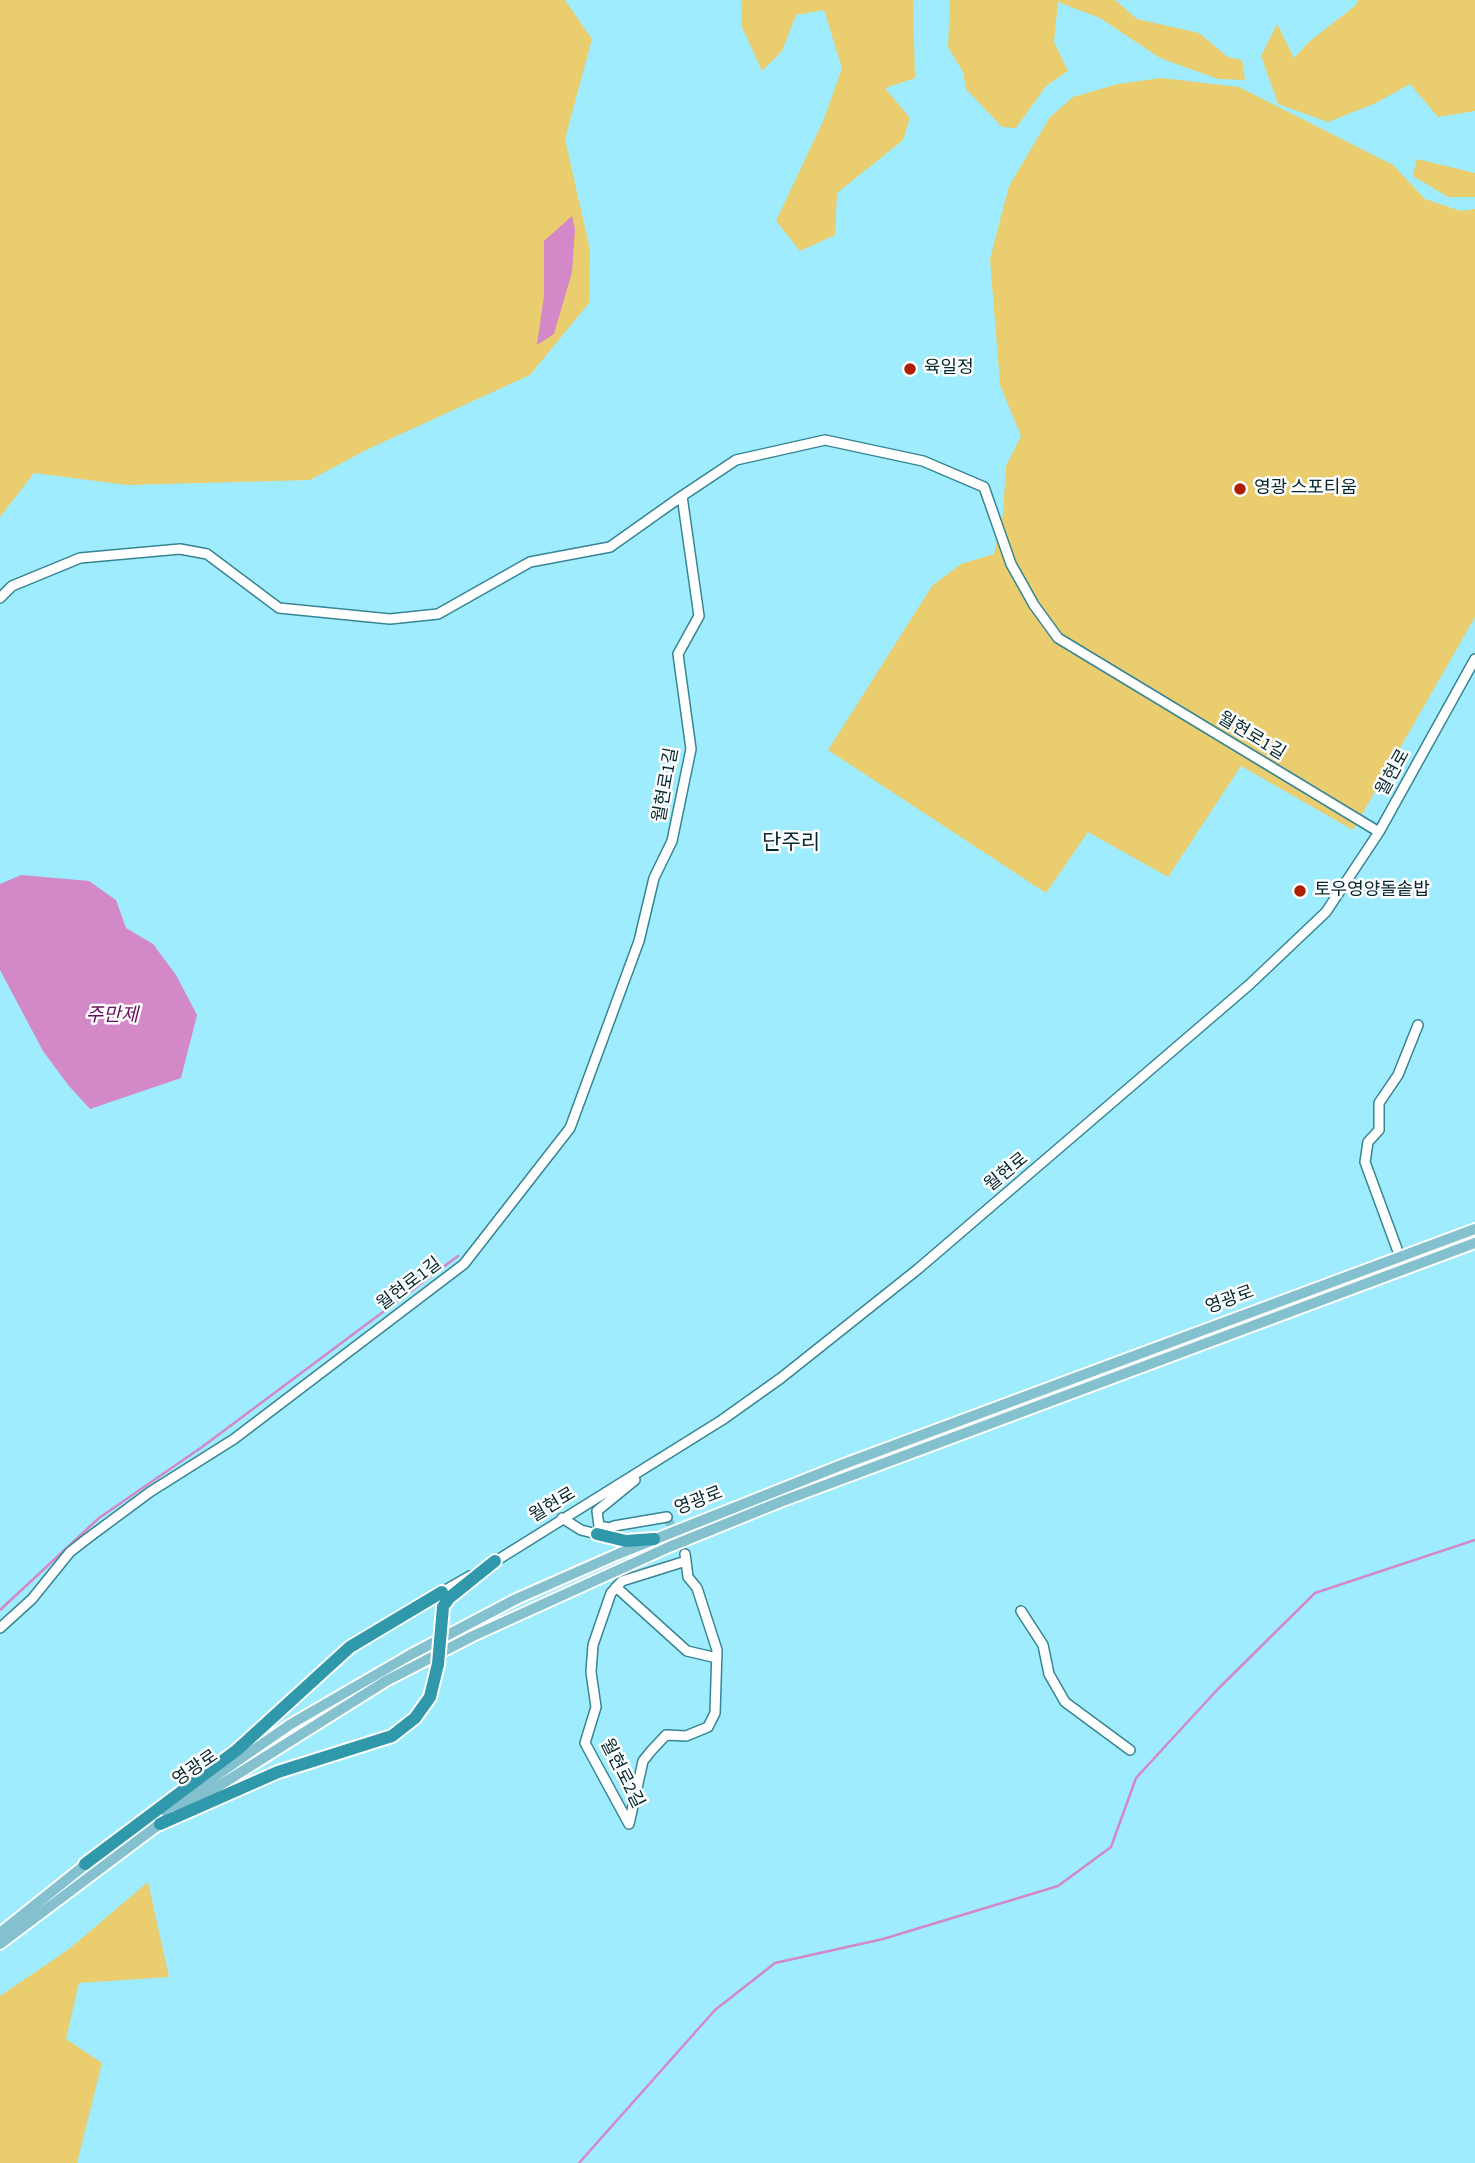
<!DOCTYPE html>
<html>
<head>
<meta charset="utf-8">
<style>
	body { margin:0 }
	canvas { display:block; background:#9eecfd }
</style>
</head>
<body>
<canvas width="1475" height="2163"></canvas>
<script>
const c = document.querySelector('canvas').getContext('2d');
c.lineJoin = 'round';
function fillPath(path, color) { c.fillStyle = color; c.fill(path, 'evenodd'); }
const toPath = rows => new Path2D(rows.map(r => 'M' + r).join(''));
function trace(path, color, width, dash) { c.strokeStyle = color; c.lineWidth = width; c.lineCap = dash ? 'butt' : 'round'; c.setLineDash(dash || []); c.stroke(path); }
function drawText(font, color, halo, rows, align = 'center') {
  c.font = font + ' "Source Sans 3","Noto Sans KR",sans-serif'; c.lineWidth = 5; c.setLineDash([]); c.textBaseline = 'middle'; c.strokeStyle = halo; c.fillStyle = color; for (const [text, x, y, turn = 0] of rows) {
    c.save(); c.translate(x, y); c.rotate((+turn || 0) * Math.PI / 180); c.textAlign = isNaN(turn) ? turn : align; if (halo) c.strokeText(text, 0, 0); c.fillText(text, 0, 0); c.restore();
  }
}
fillPath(toPath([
	[0,0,565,0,592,39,565,139,590,250,589,303,530,375,368,449,310,480,127,485,34,473,0,517],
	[741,0,913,0,915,78,885,88,910,118,903,140,837,193,835,235,800,251,776,221,824,119,842,68,824,10,796,15,782,51,762,71,742,27],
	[950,0,1115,0,1137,19,1199,33,1228,57,1242,60,1245,80,1218,79,1160,58,1100,18,1058,2,1054,42,1068,71,1046,86,1016,128,1002,127,966,89,963,72,948,47],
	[1358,0,1475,0,1475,111,1438,117,1410,84,1376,103,1328,122,1278,104,1261,56,1277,24,1294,58,1310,41,1356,5],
	[1161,78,1239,87,1393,165,1425,199,1461,211,1475,209,1475,617,1353,830,1241,766,1168,877,1088,832,1046,893,828,750,932,586,961,564,994,554,1003,513,1006,466,1021,436,1000,385,990,259,1009,186,1050,117,1073,97,1118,84],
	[1417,159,1475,173,1475,197,1448,197,1413,176],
	[148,1882,169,1977,79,1983,66,2039,102,2063,77,2163,0,2163,0,1996,69,1949]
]), '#eacd6e');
fillPath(toPath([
	[572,216,575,229,572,272,554,334,537,345,544,296,544,241],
	[21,875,89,881,116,900,126,928,153,944,176,975,197,1015,181,1078,90,1109,69,1086,43,1051,0,970,0,884]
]), '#d388c7');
trace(toPath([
	[0,1610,99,1518,202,1447,458,1256],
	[579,2163,715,2010,775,1963,883,1939,1058,1886,1111,1847,1136,1778,1217,1690,1315,1593,1475,1540]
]), '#d388c7', 2.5);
trace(toPath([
	[667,1517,685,1554]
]), '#7fc5d4', 9, [9, 4.5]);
const minor = toPath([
	[0,598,12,586,80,558,180,549,207,554,279,608,390,619,438,614,530,562,610,547,682,496],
	[1397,1249,1365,1162,1368,1142,1379,1130,1379,1103,1398,1075,1418,1025],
	[562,1518,581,1530,597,1534,614,1526,667,1517],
	[610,1528,599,1526,597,1511,635,1480],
	[685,1554,686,1561,688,1577,697,1588,717,1650,715,1713,708,1727,686,1736,666,1735,651,1751,643,1761,629,1824,585,1743,596,1707,591,1672,593,1645,611,1593,622,1581,686,1561],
	[491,1564,722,1420,781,1378,918,1269,1249,985,1326,912,1379,832,1475,659],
	[616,1587,687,1651,717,1658],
	[442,1592,470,1576],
	[1021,1611,1043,1645,1049,1674,1065,1702,1130,1750],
	[0,1628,32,1599,70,1552,88,1538,150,1492,234,1439,464,1264,570,1128,639,941,654,878,672,841,691,749,678,654,699,616,682,496,736,460,825,440,923,461,984,487,1011,564,1034,605,1058,638,1379,832]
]);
const major = toPath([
	[165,1811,291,1724,410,1655,516,1599,618,1554,844,1464,1475,1229],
	[179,1811,386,1681,473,1636,669,1547,780,1502,1475,1243],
	[0,1933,90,1861],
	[0,1944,165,1820]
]);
const highway = toPath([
	[597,1534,626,1541,654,1539],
	[443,1607,449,1598,495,1561],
	[160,1824,278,1772,392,1736,415,1718,430,1697,438,1664],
	[85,1864,237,1750,350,1647,442,1592]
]);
trace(minor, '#368594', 12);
trace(major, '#fff', 14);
trace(highway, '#fff', 16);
trace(minor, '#fff', 9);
trace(major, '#82c1cd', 10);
trace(highway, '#2f98ab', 12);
const highwayBridge = toPath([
	[438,1664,443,1607]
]);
trace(highwayBridge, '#fff', 16, []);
trace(highwayBridge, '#2f98ab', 12);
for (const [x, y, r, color] of [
	[910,369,7,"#ac1f00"],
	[1240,489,7,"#ac1f00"],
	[1300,891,7,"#ac1f00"]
]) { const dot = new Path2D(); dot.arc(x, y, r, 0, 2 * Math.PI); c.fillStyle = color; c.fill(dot); trace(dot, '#fefefe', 2.5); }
drawText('18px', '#05282e', '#fefefe', [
	["육일정",924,369],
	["영광 스포티움",1254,489],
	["토우영양돌솥밥",1314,891]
], 'left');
drawText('18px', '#05282e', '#fefefe', [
	["월현로1길",1251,737,31],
	["월현로",1394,773,-61],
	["월현로1길",667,785,-80],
	["월현로",1007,1173,-39],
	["월현로1길",410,1285,-37],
	["영광로",1230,1301,-20],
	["영광로",699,1502,-21],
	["월현로",553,1506,-31],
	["영광로",196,1769,-34],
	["월현로2길",621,1774,63]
]);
drawText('italic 19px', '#690d60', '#fefefe', [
	["주만제",112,1017]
]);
drawText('21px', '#05282e', '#fefefe', [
	["단주리",791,844]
]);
</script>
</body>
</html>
